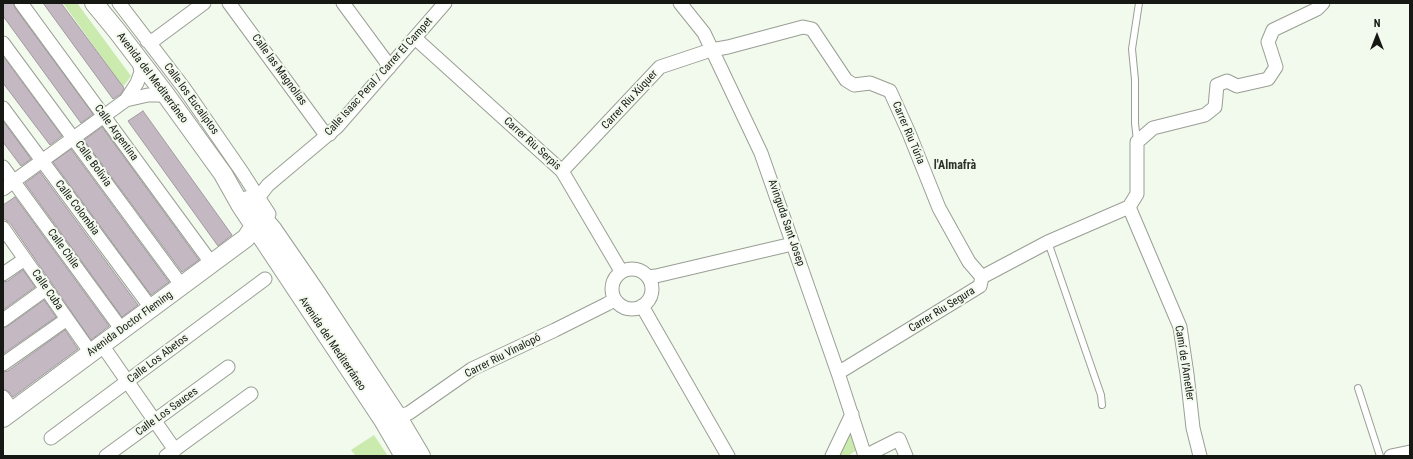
<!DOCTYPE html>
<html>
<head>
<meta charset="utf-8">
<style>
	body { margin:0 }
	#map { position:relative; width:1413px; height:459px; overflow:hidden; background:#f2f9ed; font-family:"Roboto Condensed",sans-serif }
	canvas { display:block }
	.frame { position:absolute; inset:0; border:4px solid #161814; pointer-events:none }
	.north { position:absolute; left:1357px; top:16px; width:40px; height:40px; -webkit-text-stroke:3px #f2f9ed; paint-order:stroke; rotate:0deg; font-size:11px; font-weight:700; line-height:16px; text-align:center; color:#161814 }
	.north::after { content:''; display:block; margin:auto; width:14px; height:18px; background:#161814; clip-path:polygon(50% 0,100% 100%,50% 72%,0 100%) }
</style>
</head>
<body>
<div id="map">
<canvas width="1413" height="459"></canvas>
<div class="frame"></div>
<div class="north">N</div>
</div>
<script>
const c = document.querySelector('canvas').getContext('2d');
c.lineJoin = 'round';
function fillPath(path, color) { c.fillStyle = color; c.fill(path, 'evenodd'); }
const toPath = rows => new Path2D(rows.map(r => 'M' + r).join(''));
function trace(path, color, width, dash) { c.strokeStyle = color; c.lineWidth = width; c.lineCap = dash ? 'butt' : 'round'; c.setLineDash(dash || []); c.stroke(path); }
function drawText(font, color, halo, rows, align = 'center') {
  c.font = font + ' "Roboto Condensed",sans-serif'; c.lineWidth = 4; c.setLineDash([]); c.textBaseline = 'middle'; c.strokeStyle = halo; c.fillStyle = color; for (const [text, x, y, turn = 0] of rows) {
    c.save(); c.translate(x, y); c.rotate((+turn || 0) * Math.PI / 180); c.textAlign = isNaN(turn) ? turn : align; if (halo) c.strokeText(text, 0, 0); c.fillText(text, 0, 0); c.restore();
  }
}
fillPath(toPath([
	[63,3,77,3,131,76,123,87],
	[849,427,858,449,848,456,837,456],
	[374,435,388,456,356,456,351,450]
]), '#cbeaae');
const building = toPath([
	[3,3,13,3,15,8,93,114,81,123,3,16,3,3],
	[43,3,61,3,124,88,121,94,113,99,43,3],
	[3,56,62,136,50,145,3,83,3,56],
	[143,111,232,235,218,246,128,121,143,111],
	[3,121,31,159,21,166,3,142,3,121],
	[102,127,199,260,182,272,84,140,102,127],
	[71,149,169,282,151,295,53,162,71,149],
	[40,172,138,305,122,317,25,183,40,172],
	[15,197,109,326,91,340,10,223,3,218,3,205,15,197],
	[23,270,35,287,3,310,3,282,8,281,23,270],
	[44,300,56,317,3,354,3,328,8,326,44,300],
	[65,330,78,349,13,397,9,392,3,389,3,372,8,371,65,330]
]);
fillPath(building, '#c4b9c2');
trace(building, '#a298a0', 1);
const lane = toPath([
	[1137,141,1135,123,1135,80,1132,49,1139,3],
	[1048,242,1101,395,1102,405],
	[1358,388,1380,456]
]);
const street = toPath([
	[21,3,212,264],
	[119,3,184,88,242,172,269,214],
	[229,3,323,131,330,134],
	[343,3,385,60,389,68],
	[680,3,704,33,761,153,838,373,865,456],
	[415,38,562,171,621,271],
	[147,41,154,40,204,3],
	[3,43,182,286],
	[126,100,148,95,166,95],
	[3,108,151,308],
	[3,167,122,330],
	[562,171,660,67,711,50,728,47,803,27,812,29,846,80,854,85,870,83,890,91,909,133,939,208,969,262,982,277],
	[3,189,126,100,137,83,141,72,139,61],
	[257,206,261,194,268,185,337,127,445,3],
	[1129,207,1137,194,1137,142,1153,128,1205,115,1215,107,1217,85,1227,81,1237,86,1268,79,1276,67,1268,42,1273,30,1317,9,1323,3],
	[1129,207,1180,327,1187,374,1193,428,1200,456],
	[3,228,91,353],
	'612 289a20 20 0 1 1 40 0a20 20 0 1 1-40 0Z',
	[3,274,25,259],
	[648,277,656,276,788,245,792,242],
	[982,277,1048,242,1129,207],
	[642,306,728,456],
	[3,320,46,289],
	[102,345,175,450],
	[3,364,67,319],
	[838,373,980,286,982,277],
	[3,397,13,411],
	[396,414,403,415,409,413,472,369,555,330,607,304,614,300],
	[51,438,265,279],
	[106,456,228,367],
	[166,456,251,394],
	[832,456,852,414],
	[865,456,899,439,906,456],
	[1391,456,1410,452]
]);
const secondary = toPath([
	[94,3,117,31,166,95,223,174,241,206,383,420,404,456],
	[248,200,273,230,315,291,396,414,421,456],
	[3,418,246,238,254,226,257,216]
]);
trace(lane, '#999f94', 8);
trace(street, '#999f94', 15);
trace(secondary, '#999f94', 20);
trace(lane, '#fff', 6);
trace(street, '#fff', 13);
trace(secondary, '#fff', 18);
drawText('11px', '#161814', '#f2f9ed', [
	["Calle las Magnolias",279,70,54],
	["Calle Isaac Peral / Carrer El Campet",379,77,-48],
	["Avenida del Mediterráneo",152,78,53],
	["Calle los Eucaliptos",191,99,54],
	["Carrer Riu Xúquer",630,100,-47],
	["Calle Argentina",116,133,54],
	["Carrer Riu Túria",908,133,67],
	["Carrer Riu Serpis",532,144,42],
	["Calle Bolivia",93,164,54],
	["Calle Colombia",77,208,53],
	["Avinguda Sant Josep",786,223,71],
	["Calle Chile",63,249,54],
	["Calle Cuba",47,290,55],
	["Carrer Riu Segura",942,310,-32],
	["Avenida Doctor Fleming",130,324,-36],
	["Avenida del Mediterráneo",332,344,56],
	["Carrer Riu Vinalopó",503,356,-27],
	["Calle Los Abetos",158,359,-37],
	["Camí de l'Ametler",1184,363,81],
	["Calle Los Sauces",167,412,-36]
]);
drawText('bold 12px', '#2e3229', '#f2f9ed', [
	["l'Almafrà",955,166]
]);
</script>
</body>
</html>
